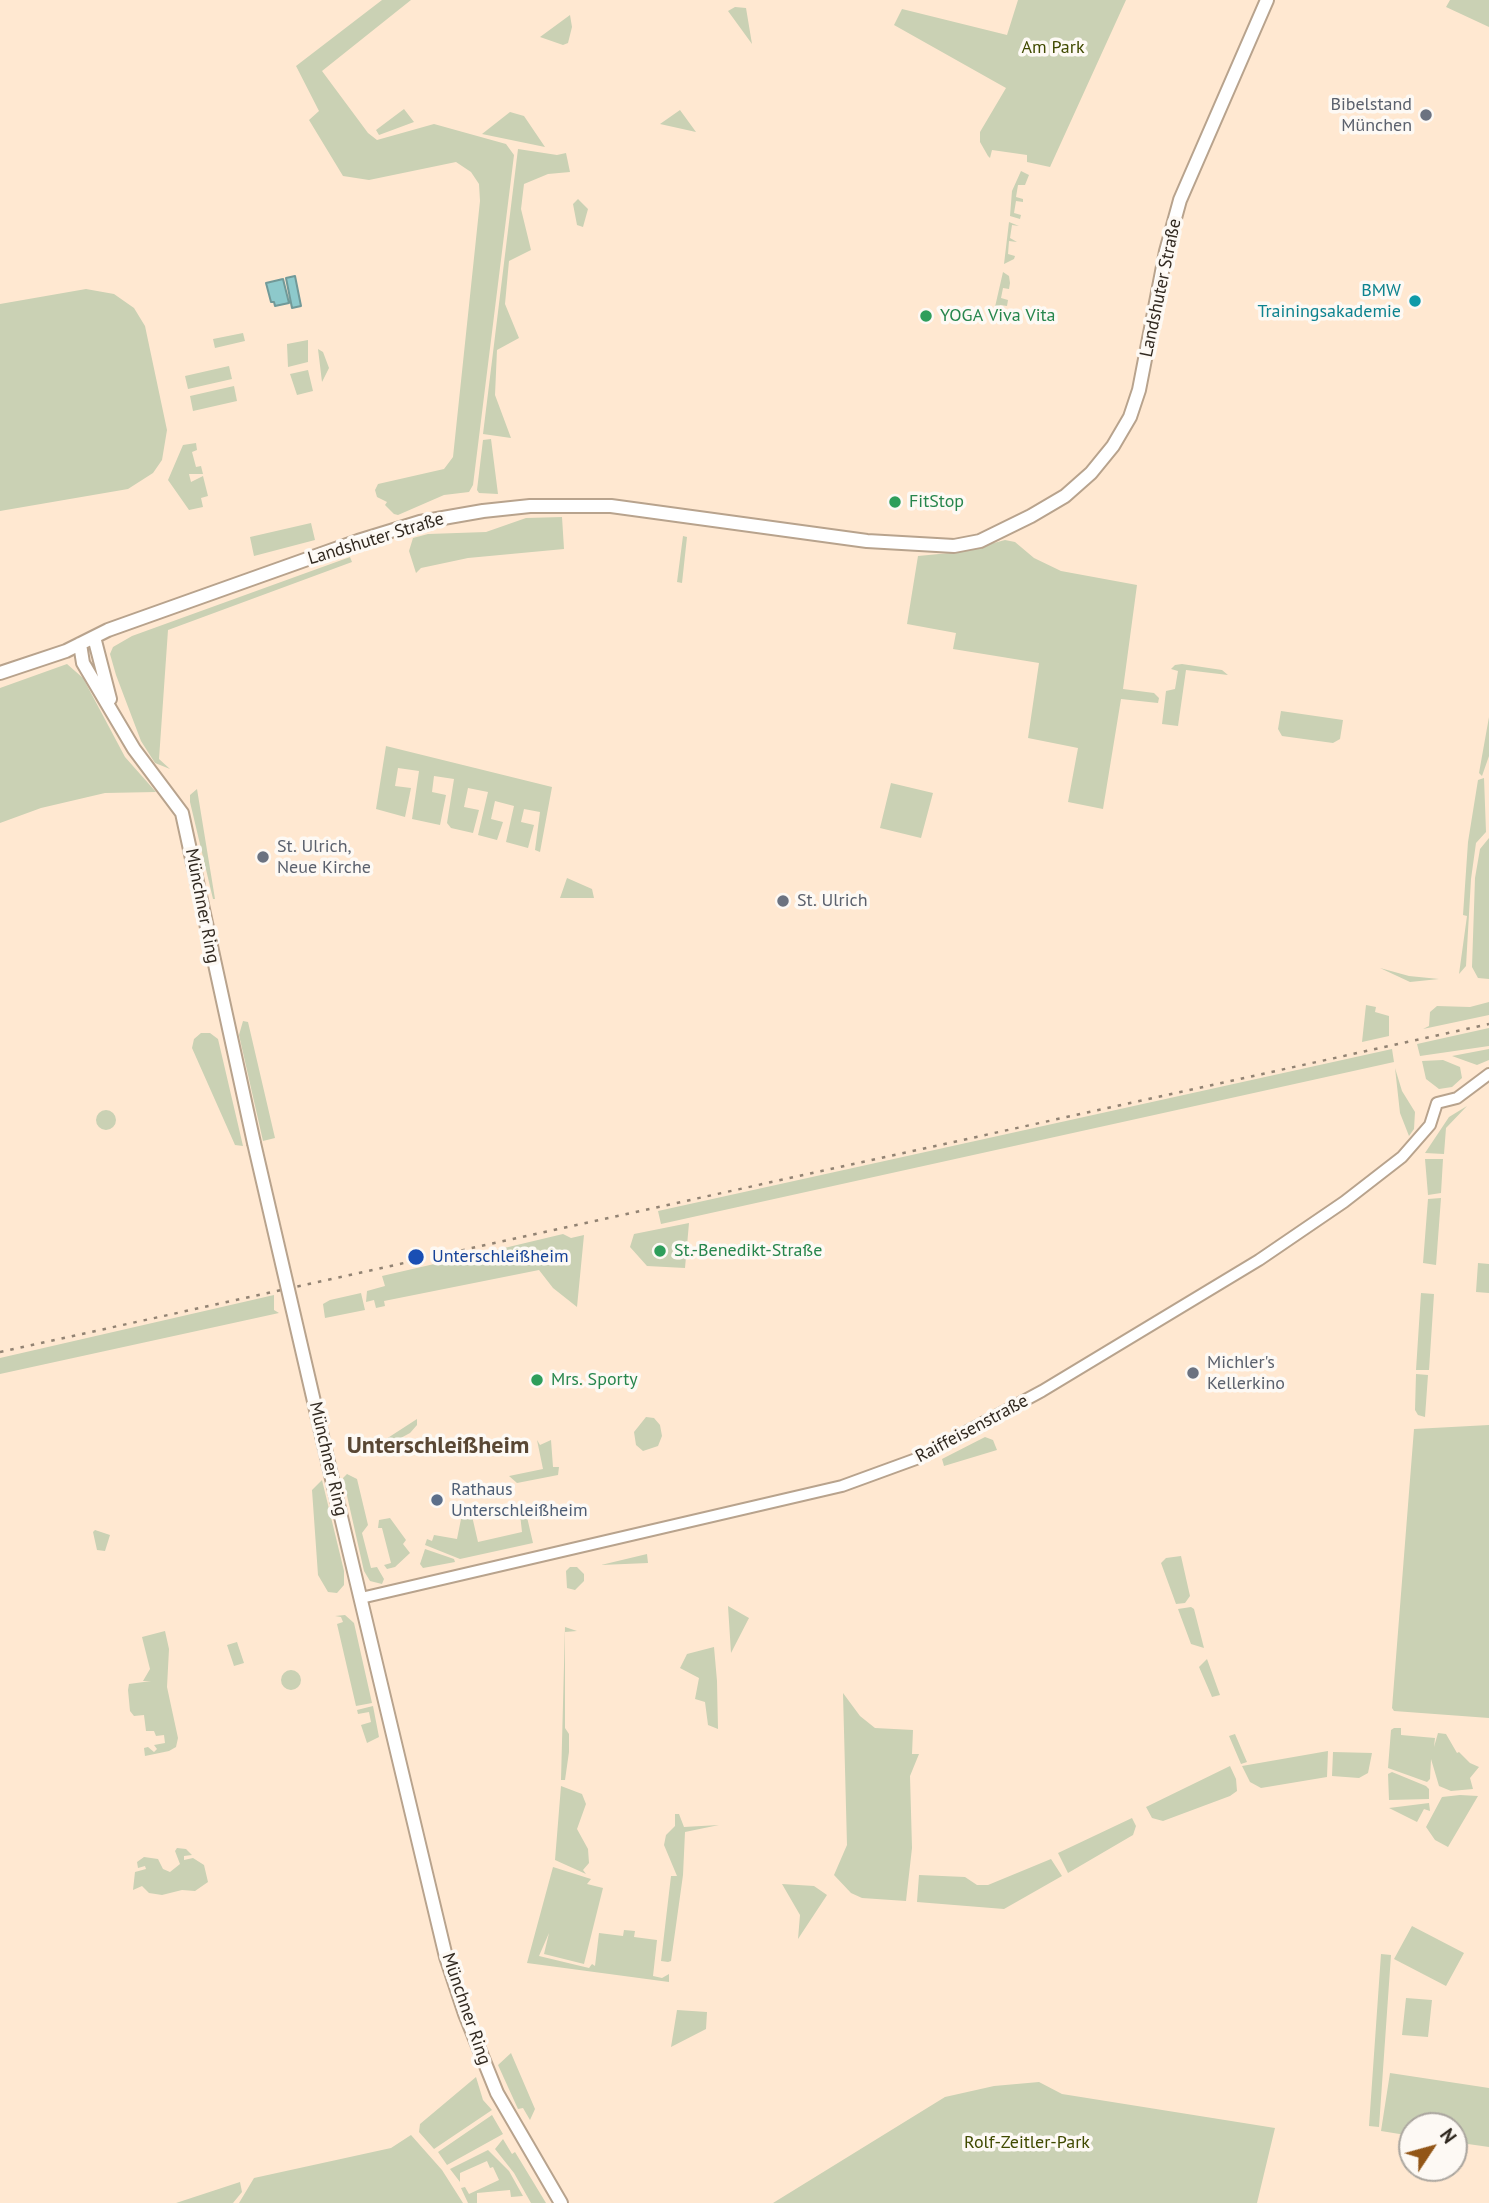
<!DOCTYPE html>
<html>
<head>
<meta charset="utf-8">
<style>
	body { margin:0 }
	#map { position:relative; width:1489px; height:2203px; overflow:hidden; background:#ffe8d1; font-family:"PT Sans",sans-serif }
	canvas { display:block }
	.north { position:absolute; left:1398px; top:2112px; width:70px; height:70px; box-sizing:border-box; background:#fdf9f4; border:2px solid #aba69f; border-radius:50%; rotate:54deg; font-size:19px; font-weight:700; line-height:28px; text-align:center; color:#312920 }
	.north::after { content:''; display:block; margin:auto; width:24px; height:32px; background:#925617; clip-path:polygon(50% 0,100% 100%,50% 72%,0 100%) }
</style>
</head>
<body>
<div id="map">
<canvas width="1489" height="2203"></canvas>
<div class="north">N</div>
</div>
<script>
const c = document.querySelector('canvas').getContext('2d');
c.lineJoin = 'round';
function fillPath(path, color) { c.fillStyle = color; c.fill(path, 'evenodd'); }
const toPath = rows => new Path2D(rows.map(r => 'M' + r).join(''));
function trace(path, color, width, dash) { c.strokeStyle = color; c.lineWidth = width; c.lineCap = dash ? 'butt' : 'round'; c.setLineDash(dash || []); c.stroke(path); }
function drawText(font, color, halo, rows, align = 'center') {
  c.font = font + ' "PT Sans",sans-serif'; c.lineWidth = 7; c.setLineDash([]); c.textBaseline = 'middle'; c.strokeStyle = halo; c.fillStyle = color; for (const [text, x, y, turn = 0] of rows) {
    c.save(); c.translate(x, y); c.rotate((+turn || 0) * Math.PI / 180); c.textAlign = isNaN(turn) ? turn : align; if (halo) c.strokeText(text, 0, 0); c.fillText(text, 0, 0); c.restore();
  }
}
fillPath(toPath([
	[382,0,411,0,322,71,368,133,377,140,434,124,506,144,514,155,473,485,469,492,444,495,398,515,394,514,385,505,387,502,377,497,375,490,378,484,444,469,453,457,480,201,479,184,471,172,456,162,369,180,343,176,309,120,319,111,296,66],
	[1018,0,1126,0,1050,167,1027,162,1027,155,992,150,990,158,988,156,980,142,980,132,1006,88,894,25,902,9,1007,35],
	[1450,0,1489,0,1489,27,1446,7],
	[735,7,746,8,752,44,728,11],
	[570,15,572,27,568,43,563,45,540,37],
	[404,109,414,122,379,135,376,130],
	[680,110,696,132,660,124],
	[510,112,524,116,545,147,482,134],
	[518,149,557,155,566,153,570,172,548,174,524,184,521,209,531,250,509,261,505,304,519,338,497,350,495,395,511,438,483,434],
	[1021,171,1029,175,1025,185,1018,185,1016,197,1023,199,1023,202,1016,201,1014,213,1021,215,1020,219,1010,216,1012,191],
	[578,199,588,209,583,227,577,225,573,204],
	[1009,222,1019,226,1012,225,1010,238,1017,242,1009,241,1008,254,1015,256,1014,259,1004,264],
	[1003,272,1009,276,1010,283,1009,289,1003,288,1001,298,1008,300,1007,306,1000,305,998,318,1004,320,1004,323,992,320],
	[86,289,114,294,134,308,145,326,167,430,162,460,153,473,128,489,0,511,0,304],
	[243,333,245,341,215,348,213,339],
	[308,340,308,362,288,367,287,344],
	[318,349,323,352,329,368,322,382],
	[229,366,232,379,188,389,185,376],
	[308,370,313,391,297,395,290,374],
	[234,386,237,401,193,411,190,396],
	[491,439,498,494,479,493,477,490,483,440],
	[196,443,197,450,192,452,196,467,201,466,203,474,189,474,191,482,203,476,208,496,201,498,203,507,189,510,168,480,183,445],
	[562,517,564,549,468,558,421,568,416,573,409,551,413,538,428,534,486,532,526,518],
	[311,523,315,540,254,556,250,537],
	[683,536,687,537,682,583,677,582],
	[1005,540,1015,542,1034,558,1061,571,1137,585,1123,689,1154,693,1159,698,1158,703,1121,699,1103,809,1068,802,1078,748,1028,738,1039,663,953,649,956,633,907,624,918,556,960,552],
	[350,557,352,562,168,630,159,759,170,769,155,763,141,741,116,675,110,654,113,647,132,636],
	[67,664,83,678,125,757,156,792,105,793,41,808,0,823,0,688],
	[1182,664,1222,670,1228,675,1186,670,1178,726,1162,724,1166,691,1175,689,1178,671,1171,669,1175,665],
	[1281,711,1343,720,1340,739,1333,743,1282,736,1278,729],
	[1489,717,1489,756,1482,776,1479,773],
	[386,746,552,787,540,852,535,850,540,812,524,809,521,822,534,825,528,848,506,842,514,806,495,801,491,819,503,822,497,840,478,835,488,792,468,788,464,807,479,810,473,833,451,828,447,823,454,779,434,776,432,792,446,795,440,825,412,819,419,771,398,768,395,786,411,788,405,817,376,809],
	[1484,778,1486,832,1476,843,1471,879,1466,966,1459,974,1467,916,1463,915,1468,842,1478,780],
	[891,783,933,793,921,838,880,828],
	[197,789,215,899,213,899,190,802,190,795],
	[1489,838,1489,979,1478,978,1472,967,1475,878,1480,849],
	[567,878,592,889,594,898,560,898],
	[1380,968,1409,976,1439,979,1410,982],
	[1489,1002,1489,1015,1423,1029,1429,1026,1430,1012,1437,1006,1470,1007],
	[1366,1005,1376,1007,1375,1012,1389,1016,1389,1036,1362,1042],
	[243,1021,248,1022,275,1138,263,1141,239,1035],
	[1489,1028,1489,1046,1420,1056,1417,1044],
	[201,1033,210,1033,218,1039,243,1146,235,1145,192,1048,194,1039],
	[1392,1049,1394,1062,661,1224,658,1211],
	[1489,1049,1489,1060,1477,1065,1452,1056],
	[1443,1060,1460,1067,1462,1078,1452,1087,1439,1089,1426,1079,1422,1061],
	[1395,1068,1402,1091,1415,1112,1414,1129,1409,1136,1400,1113],
	[1467,1106,1446,1128,1444,1154,1425,1153,1449,1117],
	'96 1120a10 10 0 1 1 20 0a10 10 0 1 1-20 0Z',
	[1425,1159,1443,1159,1441,1193,1428,1195],
	[1441,1198,1436,1265,1423,1263,1428,1199],
	[689,1223,685,1268,647,1266,630,1247,634,1234],
	[563,1234,571,1238,584,1235,577,1307,553,1288,539,1270,384,1301,385,1306,376,1308,374,1300,366,1302,367,1291,385,1286,382,1276,469,1256,470,1260,475,1259,475,1255],
	[1478,1263,1489,1264,1489,1293,1476,1292],
	[361,1293,365,1310,325,1318,323,1304,330,1300],
	[1421,1293,1434,1294,1429,1370,1416,1370],
	[274,1295,274,1310,279,1313,0,1374,0,1358],
	[1416,1374,1428,1375,1425,1417,1418,1415,1415,1410],
	[646,1417,654,1418,660,1425,662,1436,658,1446,643,1451,636,1445,634,1432],
	[417,1419,417,1425,410,1433,384,1447,383,1441],
	[1489,1425,1489,1718,1394,1711,1392,1708,1414,1429],
	[985,1437,993,1440,997,1450,944,1466,942,1459],
	[537,1440,540,1445,551,1440,553,1467,559,1467,558,1475,517,1483,509,1476,543,1469],
	[347,1474,357,1479,368,1525,362,1533,371,1568,377,1567,384,1579,382,1584,370,1581,364,1571,343,1478],
	[322,1480,344,1571,344,1585,337,1593,328,1592,318,1575,312,1490],
	[519,1505,522,1517,527,1517,533,1543,460,1559,425,1545,427,1539,432,1541,434,1535,457,1539,461,1519,472,1516,478,1542,522,1532],
	[390,1518,406,1540,403,1544,410,1553,395,1567,387,1569,384,1565,391,1563,382,1528,378,1528,379,1520],
	[95,1530,110,1535,105,1551,97,1550,93,1532],
	[425,1549,454,1559,455,1562,423,1568,420,1564],
	[647,1554,648,1563,601,1565],
	[1181,1556,1190,1596,1185,1603,1176,1604,1161,1563,1166,1558],
	[570,1567,577,1567,584,1574,584,1581,575,1590,567,1588,566,1571],
	[728,1606,749,1618,731,1653],
	[1191,1607,1194,1609,1204,1648,1191,1644,1178,1609],
	[345,1615,354,1623,372,1703,356,1706,337,1624,343,1622,341,1617,335,1616],
	[565,1627,577,1631,565,1632,565,1728,569,1734,569,1752,565,1780,561,1780],
	[165,1631,169,1649,167,1687,178,1738,176,1747,169,1751,145,1756,144,1748,148,1747,154,1752,157,1749,154,1745,165,1743,164,1735,156,1736,154,1731,146,1731,144,1715,134,1716,130,1711,128,1690,129,1684,151,1681,143,1681,150,1669,142,1637],
	[237,1642,244,1663,234,1666,227,1645],
	[714,1647,717,1681,718,1729,708,1725,705,1702,695,1699,699,1678,680,1668,687,1654],
	[1207,1659,1220,1695,1212,1697,1199,1667],
	'281 1680a10 10 0 1 1 20 0a10 10 0 1 1-20 0Z',
	[843,1693,860,1716,875,1728,913,1730,912,1754,919,1754,910,1776,912,1848,906,1901,862,1898,851,1893,834,1875,847,1845],
	[373,1706,379,1737,367,1743,361,1725,371,1722,369,1712,358,1714,357,1710],
	[1394,1728,1401,1728,1401,1735,1435,1738,1434,1747,1438,1733,1446,1734,1457,1753,1459,1752,1470,1763,1479,1767,1470,1778,1473,1789,1451,1791,1439,1786,1431,1759,1430,1779,1427,1782,1388,1768,1391,1730],
	[1235,1734,1247,1762,1241,1764,1229,1736],
	[1328,1751,1327,1777,1261,1788,1250,1782,1242,1766],
	[1333,1752,1372,1753,1368,1773,1359,1778,1332,1776],
	[1230,1766,1236,1779,1237,1791,1230,1796,1163,1821,1152,1818,1146,1807],
	[1392,1772,1426,1786,1429,1789,1429,1799,1389,1800,1388,1774],
	[561,1786,582,1794,586,1804,577,1829,588,1849,589,1863,583,1870,586,1874,555,1860],
	[1460,1795,1478,1796,1448,1847,1435,1840,1426,1827,1442,1797],
	[1429,1803,1430,1811,1424,1809,1417,1822,1389,1808],
	[675,1814,679,1814,684,1827,719,1825,685,1832,683,1875,671,1961,668,1962,661,1961,671,1876,677,1876,664,1845,666,1835,675,1826],
	[1132,1818,1136,1826,1133,1835,1068,1873,1058,1853],
	[177,1848,186,1849,192,1855,184,1856,184,1860,193,1858,204,1865,208,1882,195,1891,182,1890,162,1895,149,1893,142,1886,133,1890,135,1872,146,1869,145,1866,138,1868,137,1862,144,1857,158,1859,163,1869,170,1872,180,1864,175,1851],
	[1051,1859,1062,1876,1004,1909,917,1902,919,1875,965,1877,977,1885,988,1885],
	[553,1867,591,1879,587,1884,603,1888,584,1964,544,1954,549,1933,539,1956,589,1968,592,1964,595,1966,599,1933,623,1936,624,1930,635,1931,634,1937,657,1940,653,1976,662,1978,669,1974,669,1982,527,1963],
	[782,1884,814,1886,827,1895,798,1939,800,1915],
	[1412,1926,1464,1953,1446,1986,1394,1959],
	[1381,1954,1391,1955,1379,2127,1369,2126],
	[1406,1998,1432,2000,1428,2037,1402,2035],
	[677,2010,707,2012,706,2029,671,2047],
	[511,2053,535,2109,530,2120,523,2108,518,2109,498,2065],
	[1390,2073,1489,2088,1489,2147,1454,2142,1454,2126,1412,2126,1412,2136,1381,2131],
	[476,2077,483,2100,492,2110,434,2149,419,2132,420,2124],
	[1039,2082,1062,2094,1275,2128,1257,2203,773,2203,945,2097,994,2086],
	[492,2115,503,2134,447,2165,438,2152],
	[411,2135,442,2170,463,2203,239,2203,254,2178,391,2148],
	[503,2139,512,2154,515,2152,546,2203,531,2203,514,2173,495,2149],
	[488,2150,509,2171,523,2196,511,2197,510,2190,477,2193,477,2203,468,2203,461,2188,465,2187,469,2194,499,2180,493,2167,490,2168,487,2161,460,2173,460,2182,450,2169],
	[240,2182,242,2192,233,2203,176,2203]
]), '#cad1b4');
const water = toPath([
	[295,276,301,306,292,308,286,278,295,276],
	[283,279,289,303,275,306,274,302,271,302,266,283,283,279]
]);
fillPath(water, '#8dc9cb');
trace(water, '#719998', 2);
const tertiary = toPath([
	[361,1598,842,1486,916,1459,1042,1391,1259,1260,1344,1202,1402,1157,1430,1125,1437,1103,1457,1098,1489,1074]
]);
const secondary = toPath([
	[94,637,110,699],
	[80,644,83,663,134,749,182,813,254,1143],
	[0,673,66,651,108,630,358,541,420,522,483,511,530,506,611,506,867,541,954,546,980,541,1031,516,1065,496,1091,473,1113,446,1130,417,1139,390,1166,251,1180,200,1267,0],
	[332,1479,446,1957,465,2014,497,2093,561,2203]
]);
trace(tertiary, '#b8a38d', 14);
trace(secondary, '#b8a38d', 16);
trace(tertiary, '#fff', 10);
trace(secondary, '#fff', 12);
trace(toPath([
	[0,1352,1489,1024]
]), '#928373', 2.5, [3.5, 7]);
const secondaryBridge = toPath([
	[254,1143,332,1479]
]);
trace(secondaryBridge, '#b8a38d', 16, []);
trace(secondaryBridge, '#fff', 12);
for (const [x, y, r, color] of [
	[1426,115,7,"#6b7280"],
	[1415,301,7,"#0f9aa8"],
	[926,316,7,"#2e9e5b"],
	[895,502,7,"#2e9e5b"],
	[263,857,7,"#6b7280"],
	[783,901,7,"#6b7280"],
	[660,1251,7,"#2e9e5b"],
	[416,1257,9,"#1a4fb4"],
	[1193,1373,7,"#6b7280"],
	[537,1380,7,"#2e9e5b"],
	[437,1500,7,"#5c6f8a"]
]) { const dot = new Path2D(); dot.arc(x, y, r, 0, 2 * Math.PI); c.fillStyle = color; c.fill(dot); trace(dot, '#fdf9f4', 2.5); }
drawText('18px', '#404a00', '#fdf9f4', [
	["Am Park",1053,48],
	["Rolf-Zeitler-Park",1027,2143]
]);
drawText('18px', '#5b616d', '#fdf9f4', [
	["Bibelstand",1412,105,"right"],
	["München",1412,126,"right"],
	["St. Ulrich,",277,847],
	["Neue Kirche",277,868],
	["St. Ulrich",797,901],
	["Michler's",1207,1363],
	["Kellerkino",1207,1384]
], 'left');
drawText('18px', '#312920', '#fdf9f4', [
	["Landshuter Straße",1161,288,-78],
	["Landshuter Straße",376,539,-17],
	["Münchner Ring",202,906,79],
	["Raiffeisenstraße",972,1429,-28],
	["Münchner Ring",328,1459,77],
	["Münchner Ring",466,2009,71]
]);
drawText('18px', '#0d838f', '#fdf9f4', [
	["BMW",1401,291],
	["Trainingsakademie",1401,312]
], 'right');
drawText('18px', '#27864d', '#fdf9f4', [
	["YOGA Viva Vita",940,316],
	["FitStop",909,502],
	["St.-Benedikt-Straße",674,1251],
	["Mrs. Sporty",551,1380]
], 'left');
drawText('18px', '#164399', '#fdf9f4', [
	["Unterschleißheim",432,1257]
], 'left');
drawText('18px', '#4e5e75', '#fdf9f4', [
	["Rathaus",451,1490],
	["Unterschleißheim",451,1511]
], 'left');
drawText('bold 24px', '#594734', '#fdf9f4', [
	["Unterschleißheim",438,1446]
]);
</script>
</body>
</html>
